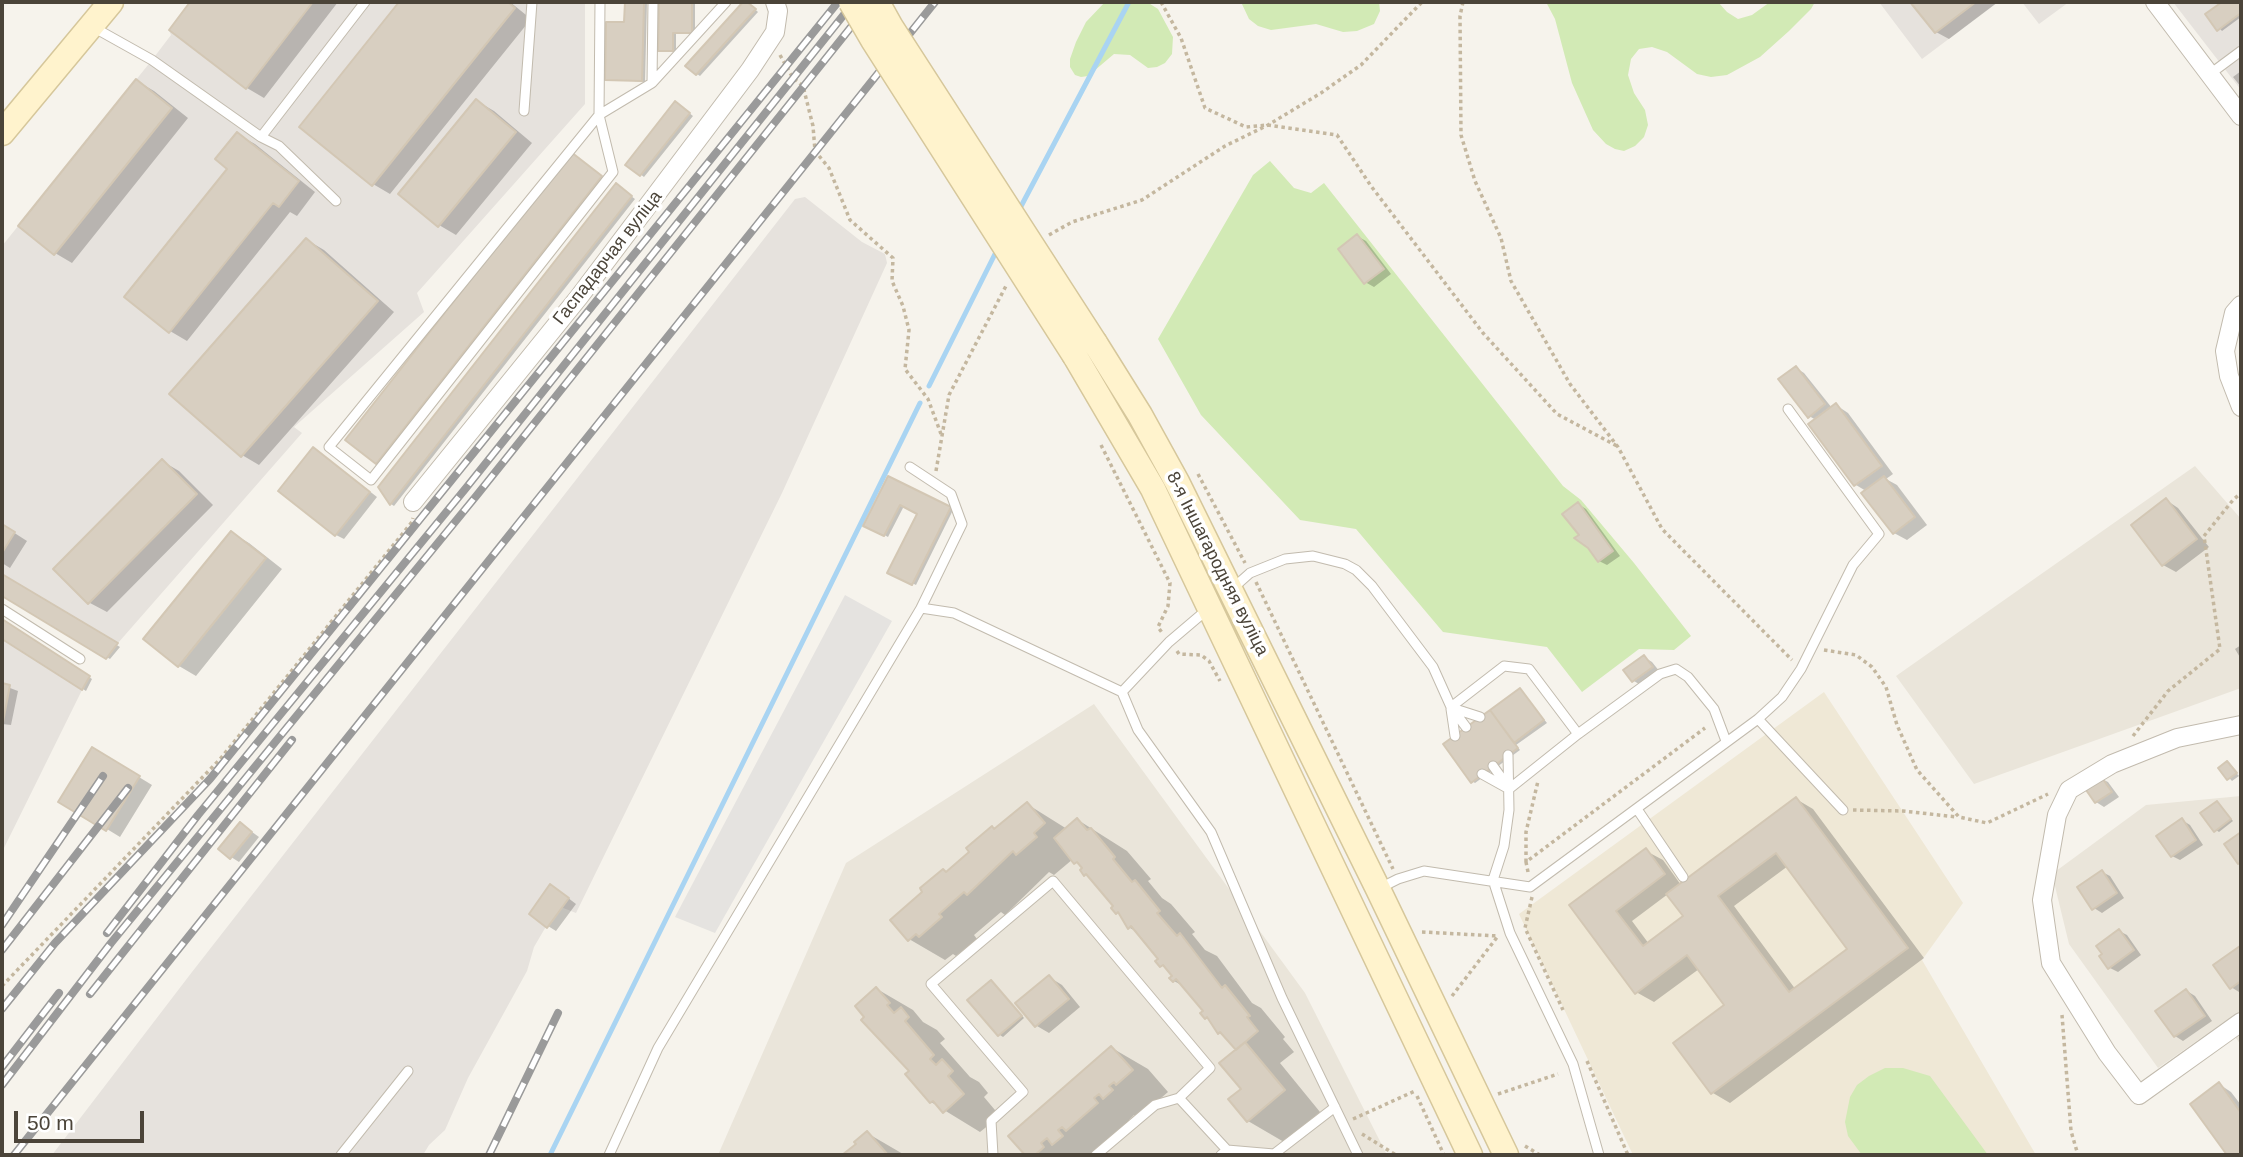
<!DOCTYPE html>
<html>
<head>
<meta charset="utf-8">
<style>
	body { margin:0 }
	#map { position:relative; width:2243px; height:1157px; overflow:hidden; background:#f6f3ec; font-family:Arial,sans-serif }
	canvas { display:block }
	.frame { position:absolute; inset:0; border:4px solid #4b4439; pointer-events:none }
	.scale { position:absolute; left:14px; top:1111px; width:130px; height:32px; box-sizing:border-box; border:4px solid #4b4439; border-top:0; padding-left:9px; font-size:21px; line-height:24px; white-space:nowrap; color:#4b4439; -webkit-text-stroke:5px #fff; paint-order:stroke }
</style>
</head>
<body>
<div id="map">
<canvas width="2243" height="1157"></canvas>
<div class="frame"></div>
<div class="scale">50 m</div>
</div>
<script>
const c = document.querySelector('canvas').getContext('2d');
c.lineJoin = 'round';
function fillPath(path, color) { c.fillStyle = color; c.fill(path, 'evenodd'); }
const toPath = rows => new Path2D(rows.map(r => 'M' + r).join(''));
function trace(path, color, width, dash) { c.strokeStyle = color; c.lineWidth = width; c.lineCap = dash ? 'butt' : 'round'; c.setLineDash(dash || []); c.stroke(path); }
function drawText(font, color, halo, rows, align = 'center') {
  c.font = font + ' Arial,sans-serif'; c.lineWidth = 7; c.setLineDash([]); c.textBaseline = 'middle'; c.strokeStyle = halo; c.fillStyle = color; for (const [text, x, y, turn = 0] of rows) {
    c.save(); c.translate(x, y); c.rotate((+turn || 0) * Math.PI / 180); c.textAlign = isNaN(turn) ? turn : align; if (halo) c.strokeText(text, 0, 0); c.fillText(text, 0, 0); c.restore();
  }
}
fillPath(toPath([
	[2195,466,2241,519,2241,688,1974,784,1896,676],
	[1094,704,1305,993,1387,1155,718,1155,846,863],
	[2241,796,2241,1045,2224,1022,2158,1068,2069,944,2052,874,2146,805]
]), '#eae5da');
fillPath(toPath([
	[190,2,585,2,585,104,417,293,424,312,294,427,302,433,118,643,2,574,2,246,152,60,171,35,169,30],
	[1879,2,1998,2,1922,59],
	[2022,2,2069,2,2039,24],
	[2173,2,2241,2,2241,90],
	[805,197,862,242,885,254,887,263,782,493,576,913,558,906,534,947,527,971,468,1078,445,1130,429,1145,423,1155,52,1155,192,972,781,217,795,199],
	[2,639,82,690,2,852]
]), '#e6e2dd');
fillPath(toPath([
	[1824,692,1963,903,1922,960,2036,1155,1633,1155,1519,914]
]), '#efe8d6');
fillPath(toPath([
	[1105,2,1147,2,1158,9,1173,37,1172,54,1165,63,1157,67,1148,68,1130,55,1114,54,1088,76,1081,77,1075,75,1070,67,1070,59,1076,42,1086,22],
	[1241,2,1379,2,1380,11,1374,24,1357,31,1343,32,1316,24,1271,30,1258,26,1249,19],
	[1546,2,1718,2,1727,12,1738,19,1752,15,1770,2,1815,2,1811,9,1789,31,1760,57,1727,75,1711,77,1697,74,1667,52,1652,47,1639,49,1631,59,1628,75,1634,93,1645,110,1648,125,1644,137,1635,146,1624,151,1615,149,1606,144,1593,130,1572,83,1555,19],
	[1270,161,1294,188,1311,193,1324,183,1563,486,1581,500,1634,563,1691,636,1674,650,1639,649,1582,692,1547,647,1443,632,1356,529,1300,520,1201,415,1158,339,1253,175],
	[1885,1068,1903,1068,1930,1076,1988,1155,1862,1155,1848,1136,1845,1122,1850,1097,1857,1085,1869,1076]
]), '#d2eab5');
fillPath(toPath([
	[845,595,892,621,715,933,675,917]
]), '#e5e3e0');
fillPath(toPath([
	[192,2,338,2,264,98,247,88,171,30],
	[401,2,510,2,531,19,390,194,373,184,301,127],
	[626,2,647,2,645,82,607,79,626,24],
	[661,2,695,2,695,34,676,34,676,52,660,50],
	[1912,2,1998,2,1949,39,1936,32],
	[2225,2,2241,2,2241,17,2222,31,2207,15],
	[749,4,758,12,700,76,697,74],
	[2241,71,2241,87,2233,77],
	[137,81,154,91,188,118,72,263,55,253],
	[477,101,494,111,532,143,456,235,439,225],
	[679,105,693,116,644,177,627,164],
	[237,134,255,144,315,192,297,216,290,212,187,341,170,331,229,168],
	[575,156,604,179,380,464,377,462],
	[620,188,635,199,394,506,391,504,380,487],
	[1357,236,1366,241,1391,274,1374,287,1365,282],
	[307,240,324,250,394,312,259,465,242,455],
	[1796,368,1804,373,1832,408,1836,405,1848,413,1893,474,1886,479,1897,485,1927,525,1907,540,1894,533,1866,491,1856,485,1811,424,1816,420,1809,416],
	[322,454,377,497,344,539,336,535],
	[162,461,179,471,213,505,107,612,90,603,56,569],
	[889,478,953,510,916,585,890,572,919,513,904,506,888,537,866,525],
	[2166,500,2178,508,2209,547,2176,572,2163,565,2133,526],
	[1578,504,1586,509,1620,556,1607,565,1599,561,1581,535],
	[2,525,27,541,10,568,2,563],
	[232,533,249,543,282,569,196,676,179,666],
	[2,576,120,647,110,659,2,594],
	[2,621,92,679,86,691,2,637],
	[2241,645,2241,659,2235,649],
	[1644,657,1652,662,1660,672,1642,686,1634,681,1626,671],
	[2,685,18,691,11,725,2,724],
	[1520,690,1547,723,1516,745,1520,750,1475,783,1472,781],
	[93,749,152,785,120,837,61,801],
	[2227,763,2239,776,2232,781,2220,768],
	[2100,778,2108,782,2119,797,2104,807,2096,802],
	[1796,799,1813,809,1924,958,1730,1103,1713,1093,1726,1005,1699,969,1654,1002,1636,992,1572,905,1646,851,1663,860,1681,885],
	[1788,866,1850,950,1796,990,1734,906],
	[1668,894,1685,917,1649,944,1632,921],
	[2217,803,2233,821,2219,832,2216,830],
	[1027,804,1067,829,1078,820,1127,851,1151,879,1148,881,1162,898,1171,904,1195,932,1192,934,1205,950,1217,956,1252,1003,1261,1008,1285,1037,1283,1039,1294,1052,1280,1063,1320,1112,1284,1142,1248,1121,1238,1050,1228,1038,1219,1033,1214,1022,1206,1018,1205,1011,1185,987,1174,981,1175,976,1162,965,1161,959,1139,933,1130,928,1123,916,1117,913,1116,907,1092,878,1085,874,1083,867,1073,859,1054,875,1049,872,1005,915,1001,912,974,935,977,939,956,956,953,954,945,960,909,939,947,873],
	[2182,820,2190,825,2203,845,2180,860,2172,856],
	[241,824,259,837,239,862,231,857],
	[2102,872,2110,876,2124,898,2102,913,2094,908],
	[559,891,576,904,556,931,548,926],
	[2119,931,2127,935,2141,955,2118,972,2110,968],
	[2240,948,2241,991,2239,992,2231,987,2216,965],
	[1049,977,1062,985,1080,1007,1049,1033,1037,1026],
	[991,982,1024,1018,1003,1037,1000,1035],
	[877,989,913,1010,923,1022,937,1030,945,1039,940,1043,970,1077,979,1082,988,1093,984,1097,1000,1116,980,1132,931,1102,912,1071],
	[2187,991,2195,996,2212,1021,2183,1041,2175,1036],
	[1112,1048,1148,1069,1168,1092,1154,1104,1151,1103,1145,1108,1148,1112,1141,1119,1134,1115,1129,1120,1133,1125,1103,1151,1098,1148,1093,1152,1096,1155,1027,1155,1010,1136],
	[2219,1084,2231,1092,2241,1105,2241,1155,2229,1155,2192,1104],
	[867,1133,903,1154,904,1155,844,1155,858,1144]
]), '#0003');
trace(toPath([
	[1018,212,1129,2],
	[929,386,998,248],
	[550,1155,920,403]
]), '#a9d4f2', 5);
const building = toPath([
	[190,2,313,2,246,89,169,30,190,2],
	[399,2,508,2,515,8,372,186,299,127,399,2],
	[625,2,644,2,642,81,605,80,606,22,624,22,625,2],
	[659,2,692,2,692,33,673,33,673,51,658,51,659,2],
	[743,2,747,2,756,9,696,75,685,66,743,2],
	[1910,2,1976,2,1935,33,1910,2],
	[2222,2,2241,2,2241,13,2217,31,2205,14,2222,2],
	[136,79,172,108,54,255,18,226,136,79],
	[476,99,516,132,438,227,398,194,476,99],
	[675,101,690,113,640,176,625,165,675,101],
	[237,132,299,181,279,207,273,203,169,333,124,297,227,169,215,159,237,132],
	[571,152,602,176,376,464,345,440,571,152],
	[616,183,632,196,390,505,378,487,616,183],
	[1357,234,1384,269,1364,284,1338,249,1357,234],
	[306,238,378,301,241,457,169,394,306,238],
	[1796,366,1825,404,1808,418,1778,379,1796,366],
	[1836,403,1882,466,1854,486,1808,424,1836,403],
	[313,447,370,492,335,536,278,491,313,447],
	[162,459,197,494,88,604,53,569,162,459],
	[888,476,951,507,912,585,887,573,917,514,900,505,884,536,863,526,888,476],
	[1884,476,1915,517,1893,534,1861,493,1884,476],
	[2166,498,2197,539,2162,566,2131,525,2166,498],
	[1578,502,1613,551,1598,562,1588,548,1574,538,1579,535,1562,514,1578,502],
	[2,524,15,532,2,553,2,524],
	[231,531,266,558,178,667,143,639,231,531],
	[2,574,7,577,118,643,106,659,2,596,2,574],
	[2,619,90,676,82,690,2,639,2,619],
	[1644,655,1653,667,1632,682,1623,670,1644,655],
	[2,683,10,685,3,722,2,722,2,683],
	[1520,688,1544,720,1514,743,1490,710,1520,688],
	[1490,710,1518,748,1471,783,1443,744,1490,710],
	[92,747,140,776,106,831,58,802,92,747],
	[2227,761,2237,773,2227,780,2218,768,2227,761],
	[2100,775,2112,792,2095,803,2084,787,2100,775],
	[1796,797,1908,948,1711,1094,1673,1043,1724,1005,1687,955,1635,994,1569,905,1646,848,1665,874,1616,911,1643,946,1683,916,1666,894,1796,797],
	[1776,853,1847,949,1789,992,1718,896,1776,853],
	[2217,801,2231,819,2214,832,2200,813,2217,801],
	[1027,802,1045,823,1034,833,1037,837,1016,855,1013,851,967,895,964,892,939,914,942,917,919,937,916,934,908,941,890,920,922,892,920,888,943,869,946,872,969,852,966,848,992,826,994,829,1027,802],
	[1077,818,1087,830,1091,828,1115,857,1113,859,1132,882,1135,880,1160,911,1157,913,1177,936,1180,933,1222,988,1225,985,1250,1016,1247,1017,1258,1031,1236,1050,1220,1032,1218,1034,1207,1017,1205,1019,1200,1013,1203,1011,1176,979,1173,982,1169,978,1172,976,1163,965,1160,967,1155,961,1158,959,1131,926,1128,929,1118,912,1116,914,1111,908,1113,906,1086,874,1084,876,1080,870,1082,868,1077,862,1074,864,1054,838,1077,818],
	[2182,818,2196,840,2171,857,2156,836,2182,818],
	[240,822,252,832,230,859,218,849,240,822],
	[2241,832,2241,862,2238,864,2224,844,2241,832],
	[2102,870,2117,893,2092,910,2077,887,2102,870],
	[550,884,569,898,547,928,529,914,550,884],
	[2119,929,2134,950,2108,969,2099,956,2102,954,2096,946,2119,929],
	[2240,946,2241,981,2230,989,2213,965,2240,946],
	[1049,975,1069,999,1035,1027,1015,1003,1049,975],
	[991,980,1022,1016,998,1036,967,1000,991,980],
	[876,987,890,1003,887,1005,894,1013,901,1007,909,1017,905,1021,934,1055,930,1059,936,1065,942,1059,953,1071,948,1076,964,1094,943,1113,933,1101,930,1103,905,1074,909,1071,861,1020,864,1017,855,1006,876,987],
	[2186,989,2205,1016,2174,1037,2155,1011,2186,989],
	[1245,1042,1285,1090,1247,1122,1228,1099,1241,1089,1219,1063,1245,1042],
	[1111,1046,1133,1070,1116,1085,1114,1082,1109,1086,1113,1090,1103,1099,1099,1094,1094,1098,1098,1103,1066,1131,1062,1127,1058,1130,1063,1136,1052,1145,1047,1138,1041,1143,1044,1147,1035,1155,1025,1155,1008,1136,1111,1046],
	[2219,1082,2241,1113,2241,1155,2227,1155,2190,1104,2219,1082],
	[867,1131,888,1155,842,1155,856,1144,854,1142,867,1131]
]);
fillPath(building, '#d8cfc1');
trace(building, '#d3c7b4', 2);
const service = toPath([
	[600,2,599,115,613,172,371,480,329,447,599,115,652,83,653,2],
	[93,27,152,60,261,137,279,146,336,201],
	[2210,74,2241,51],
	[652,83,726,2],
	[524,111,532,2],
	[261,137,365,2],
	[910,467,951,494,962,524,921,608],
	[1232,589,1250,573,1285,559,1313,556,1345,564,1356,570,1372,586,1433,667,1451,707,1466,727],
	[2,609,80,659],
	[1122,692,1138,730,1211,832,1282,998,1358,1155],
	[1451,707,1504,666,1529,669,1578,734],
	[1452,708,1480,717],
	[1451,709,1455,736],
	[1758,719,1843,810],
	[1508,755,1509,810,1504,846,1493,880,1510,933,1573,1064,1599,1155],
	[1493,766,1508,787],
	[1482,774,1509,789],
	[1509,789,1578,734,1660,674,1676,669,1688,677,1714,709,1726,741],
	[1637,809,1683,877],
	[1380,888,1398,879,1424,871,1530,887,1758,719,1782,697,1801,669,1853,565,1879,534,1788,409],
	[341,1155,408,1071],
	[609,1155,658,1048,921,608,954,613,1122,692,1169,642,1209,608],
	[993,1155,991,1121,1023,1092,931,984,1053,881,1210,1068,1179,1098],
	[1096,1155,1155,1105,1179,1098,1227,1150],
	[1221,1155,1227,1150,1274,1154,1335,1107]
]);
const minor = toPath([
	[2155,2,2241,116],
	[2241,305,2234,313,2225,351,2229,376,2241,407],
	[413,502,579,297,750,70,775,32,778,11,775,2],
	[2241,725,2177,738,2112,764,2069,790,2057,815,2042,900,2051,963,2107,1053,2139,1095,2241,1022]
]);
const secondary = toPath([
	[2,133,111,2],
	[1095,343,1140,415,1177,482,1378,889,1506,1155],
	[1075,356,1153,489,1470,1155]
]);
trace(service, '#c2bbae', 11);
trace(minor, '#c2bbae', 20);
trace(secondary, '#d6c79b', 27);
trace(toPath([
	[1161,2,1181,38,1205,108,1246,127,1268,125,1337,135,1371,186,1483,333,1557,414,1617,446],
	[1463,2,1460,16,1461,135,1475,181,1501,238,1511,281,1570,384,1618,447,1662,529,1792,660],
	[780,55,793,78,803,86,813,126,815,151,829,168,850,220,893,258,892,281,903,306,909,330,905,369,928,399,941,434],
	[1049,235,1072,222,1142,200,1225,146,1268,125,1321,93,1361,65,1422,2],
	[1101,445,1170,583,1168,606,1158,627,1163,634],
	[936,471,949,395,1007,284],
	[1198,474,1245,563],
	[1256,582,1393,869],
	[1824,650,1856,655,1872,667,1886,687,1897,725,1917,770,1959,817,1987,823,2048,794],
	[1177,651,1179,654,1201,655,1209,661,1220,681],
	[2133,736,2168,691,2220,649,2204,536,2233,500,2241,493],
	[1853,810,1903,811,1957,817],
	[1526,862,1526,832,1538,781],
	[1528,872,1526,862,1705,728],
	[1532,897,1525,928,1563,1010],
	[1422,932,1498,936],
	[2,986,221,758,412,522,413,518],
	[1452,996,1498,936],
	[2062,1015,2071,1131,2078,1155],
	[1587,1061,1628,1155],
	[1498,1094,1558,1074],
	[1417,1096,1444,1155],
	[1353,1119,1415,1091],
	[1362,1134,1396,1155],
	[1525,1146,1540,1155]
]), '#c4b79f', 3.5, [3.5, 3.5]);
trace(service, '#fff', 9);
trace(minor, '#fff', 18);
trace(secondary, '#fff3cd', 24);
const rail = toPath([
	[2,925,103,776],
	[107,933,198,815,466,488,854,2],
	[2,950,128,788],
	[90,994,292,740],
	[2,1009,55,943,210,779,838,2],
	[2,1067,59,993],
	[2,1085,111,943,477,495,871,2],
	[14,1155,935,2],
	[489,1155,558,1013]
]);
trace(rail, '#9a9a9a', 8);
trace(rail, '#fff', 5, [16]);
const secondaryBridge = toPath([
	[851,2,873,40,1075,356],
	[877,2,891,27,1095,343]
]);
trace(secondaryBridge, '#d6c79b', 27, []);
trace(secondaryBridge, '#fff3cd', 24);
drawText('18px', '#4b4439', '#fff', [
	["Гаспадарчая вуліца",608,258,-52],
	["8-я Іншагародняя вуліца",1217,564,63]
]);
</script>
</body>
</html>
